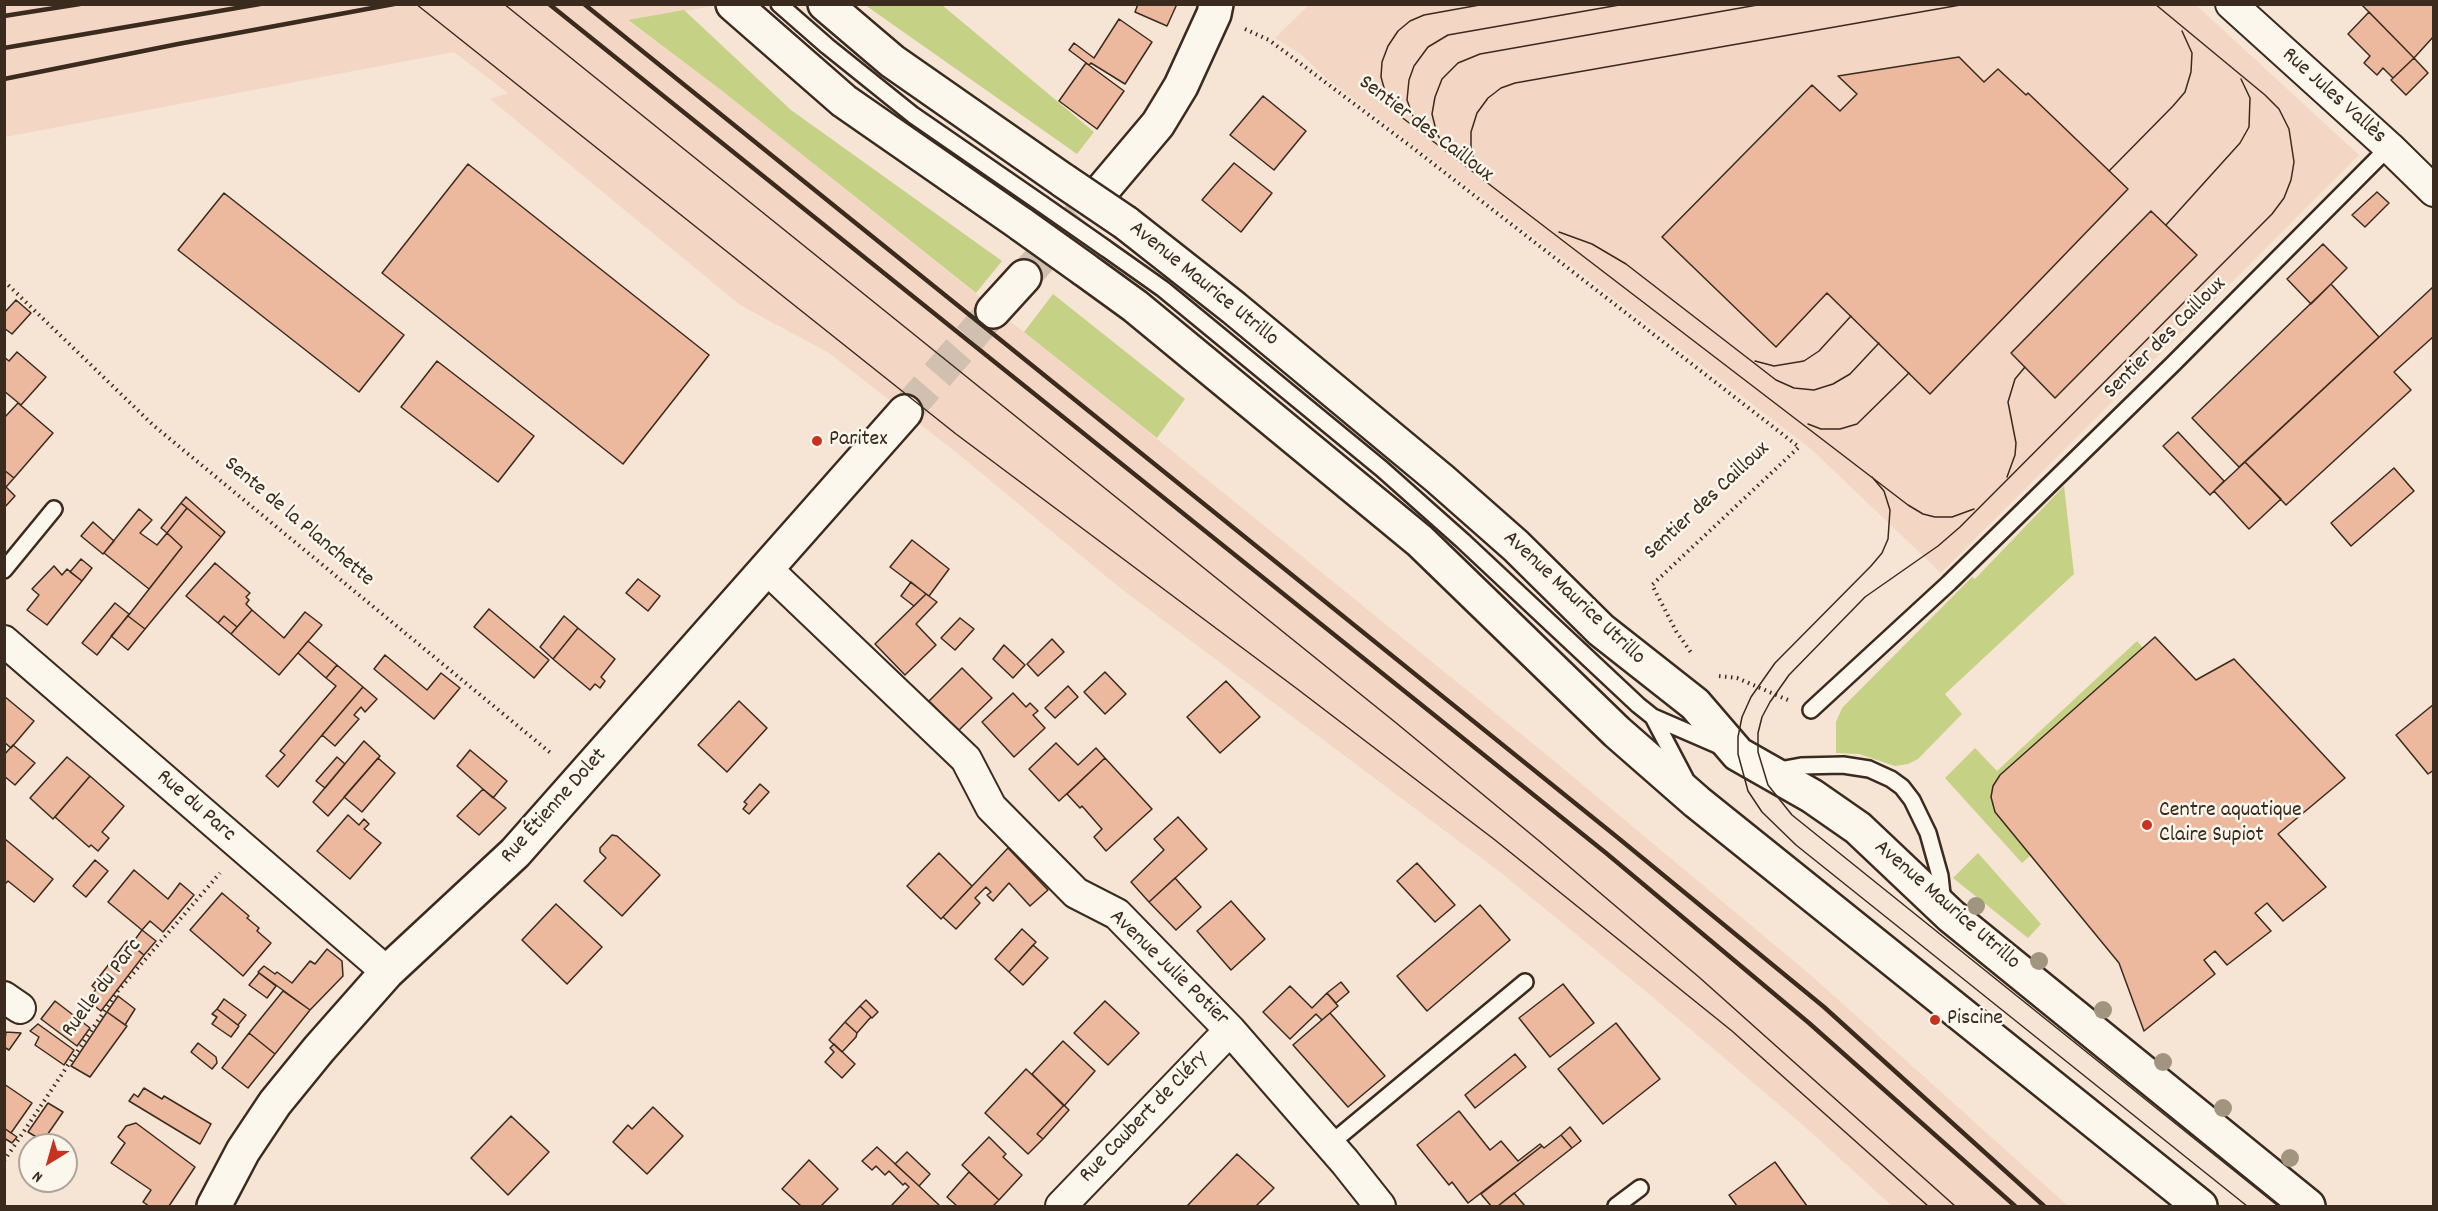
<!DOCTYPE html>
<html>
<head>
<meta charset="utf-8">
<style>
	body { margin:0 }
	#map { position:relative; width:2438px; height:1211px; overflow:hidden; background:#f6e4d5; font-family:Dekko,sans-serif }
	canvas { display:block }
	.frame { position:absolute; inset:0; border:6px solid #3b2a1e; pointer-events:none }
	.north { position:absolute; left:18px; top:1133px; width:60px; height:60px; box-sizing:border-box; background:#fbf7ec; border:2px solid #aea59a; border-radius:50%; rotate:217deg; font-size:16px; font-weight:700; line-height:24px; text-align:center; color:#3b2a1e }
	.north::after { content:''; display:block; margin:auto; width:21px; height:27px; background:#c8321e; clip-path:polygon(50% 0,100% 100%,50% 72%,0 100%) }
</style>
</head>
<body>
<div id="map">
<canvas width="2438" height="1211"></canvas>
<div class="frame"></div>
<div class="north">N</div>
</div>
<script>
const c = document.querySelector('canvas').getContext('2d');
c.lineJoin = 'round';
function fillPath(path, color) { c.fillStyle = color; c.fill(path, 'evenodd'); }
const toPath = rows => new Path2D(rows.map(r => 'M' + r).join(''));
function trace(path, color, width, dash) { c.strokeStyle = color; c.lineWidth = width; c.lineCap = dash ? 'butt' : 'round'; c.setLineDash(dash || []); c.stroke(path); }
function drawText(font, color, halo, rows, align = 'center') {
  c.font = font + ' Dekko,sans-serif'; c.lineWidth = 5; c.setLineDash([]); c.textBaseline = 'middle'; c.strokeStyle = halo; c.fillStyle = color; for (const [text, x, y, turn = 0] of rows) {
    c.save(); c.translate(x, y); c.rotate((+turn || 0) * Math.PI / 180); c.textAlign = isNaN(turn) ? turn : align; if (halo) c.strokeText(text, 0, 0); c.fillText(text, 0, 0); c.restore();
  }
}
fillPath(toPath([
	[1310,4,2196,5,2359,155,1941,573,1811,449,1325,77,1302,55,1275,38],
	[5,5,719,5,628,21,721,90,1130,417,1553,760,1814,978,2068,1206,1892,1206,1804,1126,1649,994,1500,872,1119,587,957,453,829,353,740,305,490,99,508,93,454,52,5,137]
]), '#f3d7c4');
fillPath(toPath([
	[865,5,942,5,1094,132,1077,154],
	[684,10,791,110,1002,261,976,293,721,90,628,20],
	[1053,294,1185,399,1157,438,1024,332],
	[2064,486,2074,574,1945,694,1962,714,1918,759,1908,764,1895,766,1859,754,1836,753,1836,722,1842,708,1972,577,1975,579],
	[2137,641,2143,648,2000,775,1995,782,1991,797,1995,812,2031,855,2022,863,1945,778,1975,748,1997,771],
	[1978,853,2041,924,2028,938,1953,878]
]), '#c5d286');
const building = toPath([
	[1138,4,1177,4,1167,26,1135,12,1138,4],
	[2361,4,2434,4,2434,36,2414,58,2361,4],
	[2369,12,2414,58,2393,78,2383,68,2377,75,2364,63,2370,56,2348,34,2369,12],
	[1119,19,1152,42,1125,84,1091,63,1089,65,1069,50,1074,43,1094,58,1119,19],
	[1959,57,1984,82,1998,69,2026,95,2028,93,2128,189,1930,394,1827,293,1776,347,1662,237,1812,85,1840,111,1857,94,1838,76,1959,57],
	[2414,58,2428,73,2406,95,2391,80,2414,58],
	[1086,63,1124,91,1097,129,1059,101,1086,63],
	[1263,96,1306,131,1274,170,1230,135,1263,96],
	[1234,163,1272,193,1241,232,1202,200,1234,163],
	[468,164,709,355,623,464,382,273,468,164],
	[2377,192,2389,203,2365,227,2352,215,2377,192],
	[224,193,404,335,359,392,178,250,224,193],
	[2151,211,2197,255,2055,398,2011,353,2151,211],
	[2323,244,2347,268,2311,304,2287,279,2323,244],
	[2331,284,2379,337,2239,467,2192,418,2331,284],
	[2434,286,2434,336,2394,372,2411,390,2286,505,2245,462,2434,286],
	[16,300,31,313,12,334,4,328,4,313,16,300],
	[17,352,46,377,21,405,4,391,4,357,9,361,17,352],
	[437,361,534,436,498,482,401,407,437,361],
	[18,403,53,433,14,478,4,470,4,418,18,403],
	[2178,432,2224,481,2210,495,2163,446,2178,432],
	[2245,462,2281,499,2249,529,2214,491,2245,462],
	[2394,468,2414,491,2351,546,2331,523,2394,468],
	[4,470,14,478,6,487,15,496,4,508,4,470],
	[186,497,225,532,221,537,181,503,186,497],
	[181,503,187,508,167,533,161,528,181,503],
	[187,508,221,537,145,629,128,616,182,547,167,533,187,508],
	[139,509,152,520,140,533,157,545,167,533,182,547,149,589,104,553,139,509],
	[93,522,114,541,103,554,81,536,93,522],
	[912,540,949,569,929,596,890,567,912,540],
	[81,559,92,568,82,581,70,572,81,559],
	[215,563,250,593,246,597,249,600,246,604,252,610,237,627,224,616,218,623,186,596,215,563],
	[54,566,62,575,67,569,82,581,47,625,27,610,39,595,32,589,54,566],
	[638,579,660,596,648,611,626,593,638,579],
	[911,582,926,594,914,606,901,596,911,582],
	[926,594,937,602,916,624,936,645,905,675,875,644,926,594],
	[115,603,129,614,97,655,82,643,115,603],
	[489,609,549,660,534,678,474,627,489,609],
	[252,610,284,638,305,612,322,625,279,675,231,634,252,610],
	[128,616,145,629,128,650,111,636,128,616],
	[224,616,237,627,231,634,218,623,224,616],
	[564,616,578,628,553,659,540,647,564,616],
	[960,618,974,629,955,650,941,638,960,618],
	[578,628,615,659,601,677,605,681,600,688,595,684,590,690,553,659,578,628],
	[2155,637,2196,680,2234,659,2345,778,2278,834,2326,887,2283,921,2267,903,2255,913,2271,931,2227,965,2215,951,2204,960,2215,974,2144,1031,2119,963,1995,812,1991,797,1993,786,2000,775,2155,637],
	[1052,639,1064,652,1038,676,1027,664,1052,639],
	[308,641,337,665,326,678,298,653,308,641],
	[1004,645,1025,665,1013,678,993,659,1004,645],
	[385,655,427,690,441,673,460,688,434,719,374,669,385,655],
	[337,665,363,687,278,787,266,776,285,755,280,751,336,686,326,678,337,665],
	[962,668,992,698,958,731,929,701,962,668],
	[1105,672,1126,694,1105,714,1084,692,1105,672],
	[1226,681,1260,717,1220,753,1187,717,1226,681],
	[1068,686,1078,697,1055,718,1045,708,1068,686],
	[363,687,377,699,365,712,361,707,354,715,359,719,335,746,322,735,363,687],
	[1013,693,1026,707,1030,703,1038,711,1033,715,1045,728,1014,757,982,722,1013,693],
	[4,696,34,721,11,748,4,742,4,696],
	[739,701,767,728,727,772,698,745,739,701],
	[2434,704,2434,770,2428,774,2396,735,2434,704],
	[364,741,380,756,328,816,313,802,364,741],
	[1056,743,1078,765,1096,748,1105,758,1059,801,1029,769,1056,743],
	[13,745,35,763,15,785,4,776,4,755,13,745],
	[470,750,507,781,493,798,457,766,470,750],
	[67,757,90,776,53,819,30,798,67,757],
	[337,757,345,764,325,788,316,781,337,757],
	[378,758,395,773,362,812,344,797,378,758],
	[1105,758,1152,809,1106,851,1094,837,1102,829,1082,806,1080,808,1067,794,1105,758],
	[90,776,124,806,102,832,109,838,98,851,91,845,89,847,55,817,90,776],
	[760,784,769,792,749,814,743,809,747,804,744,802,760,784],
	[483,789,506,808,479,835,457,816,483,789],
	[348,815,359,825,364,819,369,824,364,829,381,843,350,879,317,851,348,815],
	[1178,817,1207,849,1149,902,1131,882,1164,850,1154,839,1178,817],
	[612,835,617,836,660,875,622,916,584,881,606,858,600,852,600,848,612,835],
	[5,839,53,879,34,902,8,881,4,885,5,839],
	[1008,848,1048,890,1030,906,1009,883,993,901,987,895,991,892,986,887,975,898,980,903,956,929,943,917,1008,848],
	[939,853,972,886,941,919,907,886,939,853],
	[95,860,108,871,86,897,73,886,95,860],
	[1417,863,1455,905,1435,922,1397,881,1417,863],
	[134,870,168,899,180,883,194,895,163,932,150,921,142,930,108,902,134,870],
	[1175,878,1201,907,1176,930,1149,902,1175,878],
	[222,893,249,916,247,918,259,928,257,931,271,943,243,976,190,930,222,893],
	[1231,901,1265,939,1231,970,1197,931,1231,901],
	[556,904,602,947,567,984,522,940,556,904],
	[1480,905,1510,940,1427,1011,1397,976,1480,905],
	[1022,929,1036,942,1009,972,995,959,1022,929],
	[142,930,156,941,144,955,131,945,142,930],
	[127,941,144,955,101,1011,88,1001,96,989,92,986,127,941],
	[1033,945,1048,958,1023,985,1009,972,1033,945],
	[327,949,342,961,343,976,310,1010,258,972,264,966,275,974,277,972,292,983,310,961,315,964,327,949],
	[259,973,276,986,267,998,249,985,259,973],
	[1341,982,1349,992,1336,1003,1327,993,1341,982],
	[1563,984,1594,1023,1550,1057,1519,1018,1563,984],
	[1290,986,1312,1008,1327,993,1338,1006,1322,1020,1316,1014,1290,1039,1263,1012,1290,986],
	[283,991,310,1010,275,1054,249,1033,283,991],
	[118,996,135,1009,125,1025,107,1012,118,996],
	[224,999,246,1015,238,1025,217,1009,224,999],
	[866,1000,878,1012,872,1018,860,1006,866,1000],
	[55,1001,90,1028,77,1046,41,1019,55,1001],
	[1105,1001,1139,1033,1108,1065,1074,1033,1105,1001],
	[860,1006,871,1017,857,1033,845,1022,860,1006],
	[217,1009,239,1026,231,1037,212,1024,217,1017,212,1014,217,1009],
	[107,1012,127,1026,90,1077,71,1066,107,1012],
	[1330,1013,1385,1076,1348,1107,1293,1045,1330,1013],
	[845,1022,857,1033,856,1037,842,1052,829,1040,845,1022],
	[1616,1023,1660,1079,1603,1124,1558,1069,1616,1023],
	[38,1024,74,1050,64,1065,35,1045,39,1037,30,1031,38,1024],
	[6,1032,21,1033,9,1050,4,1047,6,1032],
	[249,1033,275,1054,248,1088,222,1068,249,1033],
	[1063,1041,1095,1071,1064,1106,1032,1074,1063,1041],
	[198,1043,216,1057,217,1063,212,1069,191,1052,198,1043],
	[834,1044,855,1064,842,1078,825,1062,834,1052,830,1048,834,1044],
	[1515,1054,1526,1067,1475,1108,1465,1095,1515,1054],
	[1026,1069,1064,1105,1037,1134,1043,1139,1028,1154,985,1113,1026,1069],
	[4,1084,32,1103,11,1133,4,1128,4,1084],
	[144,1088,162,1099,164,1096,211,1124,200,1144,129,1101,134,1094,138,1097,144,1088],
	[48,1103,63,1112,43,1141,28,1132,48,1103],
	[1064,1105,1069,1110,1043,1139,1037,1134,1064,1105],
	[653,1107,683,1136,647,1174,613,1142,628,1125,632,1129,653,1107],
	[1459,1111,1490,1150,1501,1141,1518,1161,1540,1144,1542,1146,1468,1203,1452,1182,1449,1185,1417,1145,1459,1111],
	[511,1116,549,1152,508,1195,471,1158,511,1116],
	[136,1123,195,1167,169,1206,149,1206,143,1202,151,1190,111,1163,125,1143,118,1137,126,1126,136,1123],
	[1570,1127,1581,1141,1572,1148,1561,1135,1570,1127],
	[4,1128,17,1137,12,1143,4,1138,4,1128],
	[1561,1135,1572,1148,1498,1206,1491,1206,1481,1194,1542,1146,1544,1148,1561,1135],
	[989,1137,1006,1154,1003,1157,1022,1175,999,1200,962,1165,989,1137],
	[877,1147,919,1186,940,1206,891,1206,909,1187,905,1183,903,1185,889,1171,885,1175,876,1166,872,1170,862,1161,877,1147],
	[907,1152,930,1174,919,1186,895,1164,907,1152],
	[1237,1154,1274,1188,1256,1206,1187,1206,1237,1154],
	[809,1160,838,1189,821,1206,801,1206,782,1189,809,1160],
	[1775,1162,1807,1206,1737,1206,1729,1195,1775,1162],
	[969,1172,999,1200,993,1206,957,1206,947,1197,969,1172],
	[1514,1193,1525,1206,1498,1206,1514,1193]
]);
fillPath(building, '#ecb99e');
trace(building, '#3b2a1e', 1.5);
trace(toPath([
	[1024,277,1104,188],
	[905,412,993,311]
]), '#d1bfb0', 33, [33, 16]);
const lane = toPath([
	[779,4,827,46,913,115,1042,204],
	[1105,248,1163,289,1382,469,1463,541,1638,705,1653,717,1720,746],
	[4,570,54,509],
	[1811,710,1949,583,2173,364,2389,147],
	[1653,717,1685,778],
	[1774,771,1801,766,1843,765,1869,769,1891,779,1902,787,1912,800,1928,833,1940,876,1943,903],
	[1330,1144,1525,982],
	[1616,1206,1640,1188]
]);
const street = toPath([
	[2231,4,2389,147,2434,191],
	[767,569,966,759,991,807,1076,893,1117,914,1230,1030,1345,1162,1380,1206],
	[4,641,387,972],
	[4,997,20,1008],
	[1061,1206,1230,1030]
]);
const secondary = toPath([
	[733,4,844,101,1021,224],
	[825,4,892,61,1064,181],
	[1104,188,1158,124,1181,86,1214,14,1216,4],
	[1126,223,1234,308,1440,479,1516,546,1601,630,1695,704,1738,754,1812,796,1858,828,1951,916,2308,1206],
	[1084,269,1135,306,1420,541,1617,732,1697,802,2200,1206],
	[993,311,1024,277],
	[214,1206,243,1151,275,1103,319,1049,387,972,515,853,905,412]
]);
trace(lane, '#3b2a1e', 20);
trace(street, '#3b2a1e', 34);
trace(secondary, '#3b2a1e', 38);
trace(toPath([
	[1245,29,1269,40,1413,148,1799,447,1652,585,1676,631,1692,654],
	[4,281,153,425,553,755],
	[1719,676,1737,678,1788,700],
	[4,1161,117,992,220,873]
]), '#3b2a1e', 4, [1.5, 4.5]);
trace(lane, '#fbf7ec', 15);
trace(street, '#fbf7ec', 30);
trace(secondary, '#fbf7ec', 33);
trace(toPath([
	[416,4,956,434,1296,688,1495,840,1732,1031,1928,1206],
	[504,4,1395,722,1538,840,1700,978,1955,1206],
	[1485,4,1424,15,1410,21,1398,31,1388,46,1382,62,1381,77,1386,95,1395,110,1404,119,1908,505,1923,514,1935,517,1952,517,1974,509],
	[2155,4,2265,95,2279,109,2289,129,2294,162,2291,180,2284,198,2272,214,1960,527,1938,546,1865,597,1789,675,1770,702,1762,717,1758,733,1758,752,1768,785,1792,815,2278,1206],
	[1421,129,1414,119,1407,100,1409,80,1414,66,1428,47,1448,35,1625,4],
	[1445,146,1437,134,1432,114,1435,97,1442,79,1458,63,1480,54,1763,4],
	[2109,171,2173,106,2185,92,2191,72,2192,53,2182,31],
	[1482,175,1471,152,1471,132,1477,113,1488,98,1501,88,1515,83,1966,4],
	[2166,225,2240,143,2249,127,2250,98,2241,79],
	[1559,232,1592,244,1626,264,1776,380,1794,388,1814,390,1833,384,1850,374,1879,343],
	[1755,361,1774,366,1804,361,1819,351,1851,316],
	[1808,424,1821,429,1840,429,1857,424,1909,373],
	[1872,477,1884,491,1890,510,1888,539,1882,553,1871,566,1775,663,1751,697,1742,717,1738,737,1738,754,1748,791,1762,812,1796,845,2247,1206],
	[2007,477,2015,455,2016,443,2008,402,2015,379,2025,367]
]), '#3b2a1e', 1.5);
trace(toPath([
	[549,4,1606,853,1809,1023,2015,1206],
	[584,4,1617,837,1824,1007,2044,1206],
	[4,16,80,4],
	[4,48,260,4],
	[4,79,178,44,394,4]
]), '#3b2a1e', 4.5);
const laneBridge = toPath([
	[1042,204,1105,248]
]);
const secondaryBridge = toPath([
	[1064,181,1126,223],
	[1021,224,1084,269]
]);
trace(laneBridge, '#3b2a1e', 20, []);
trace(secondaryBridge, '#3b2a1e', 38, []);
trace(laneBridge, '#fbf7ec', 15);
trace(secondaryBridge, '#fbf7ec', 33);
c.fillStyle = '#a2957f';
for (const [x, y] of [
	[1976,906],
	[2039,961],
	[2103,1010],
	[2163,1062],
	[2223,1108],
	[2290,1158]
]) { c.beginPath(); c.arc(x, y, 9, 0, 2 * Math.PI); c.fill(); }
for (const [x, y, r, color] of [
	[817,441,6,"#c8321e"],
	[2147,825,6,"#c8321e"],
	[1935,1020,6,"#c8321e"]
]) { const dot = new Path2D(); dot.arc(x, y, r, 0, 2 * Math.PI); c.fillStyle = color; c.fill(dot); trace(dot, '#fbf7ec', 2); }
drawText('22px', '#3b2a1e', '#fbf7ec', [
	["Rue Jules Vallès",2333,97,42],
	["Sentier des Cailloux",1425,130,37],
	["Avenue Maurice Utrillo",1203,285,39],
	["Sentier des Cailloux",2166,339,-45],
	["Sentier des Cailloux",1708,502,-43],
	["Sente de la Planchette",298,523,40],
	["Avenue Maurice Utrillo",1573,599,43],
	["Rue du Parc",195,807,41],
	["Rue Étienne Dolet",555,807,-48],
	["Avenue Maurice Utrillo",1946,906,41],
	["Avenue Julie Potier",1168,969,44],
	["Ruelle du Parc",103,989,-53],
	["Rue Caubert de Cléry",1145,1118,-46]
]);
drawText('22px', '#3b2a1e', '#fbf7ec', [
	["Paritex",829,441],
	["Centre aquatique",2159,812],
	["Claire Supiot",2159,837],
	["Piscine",1947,1020]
], 'left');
</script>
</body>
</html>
